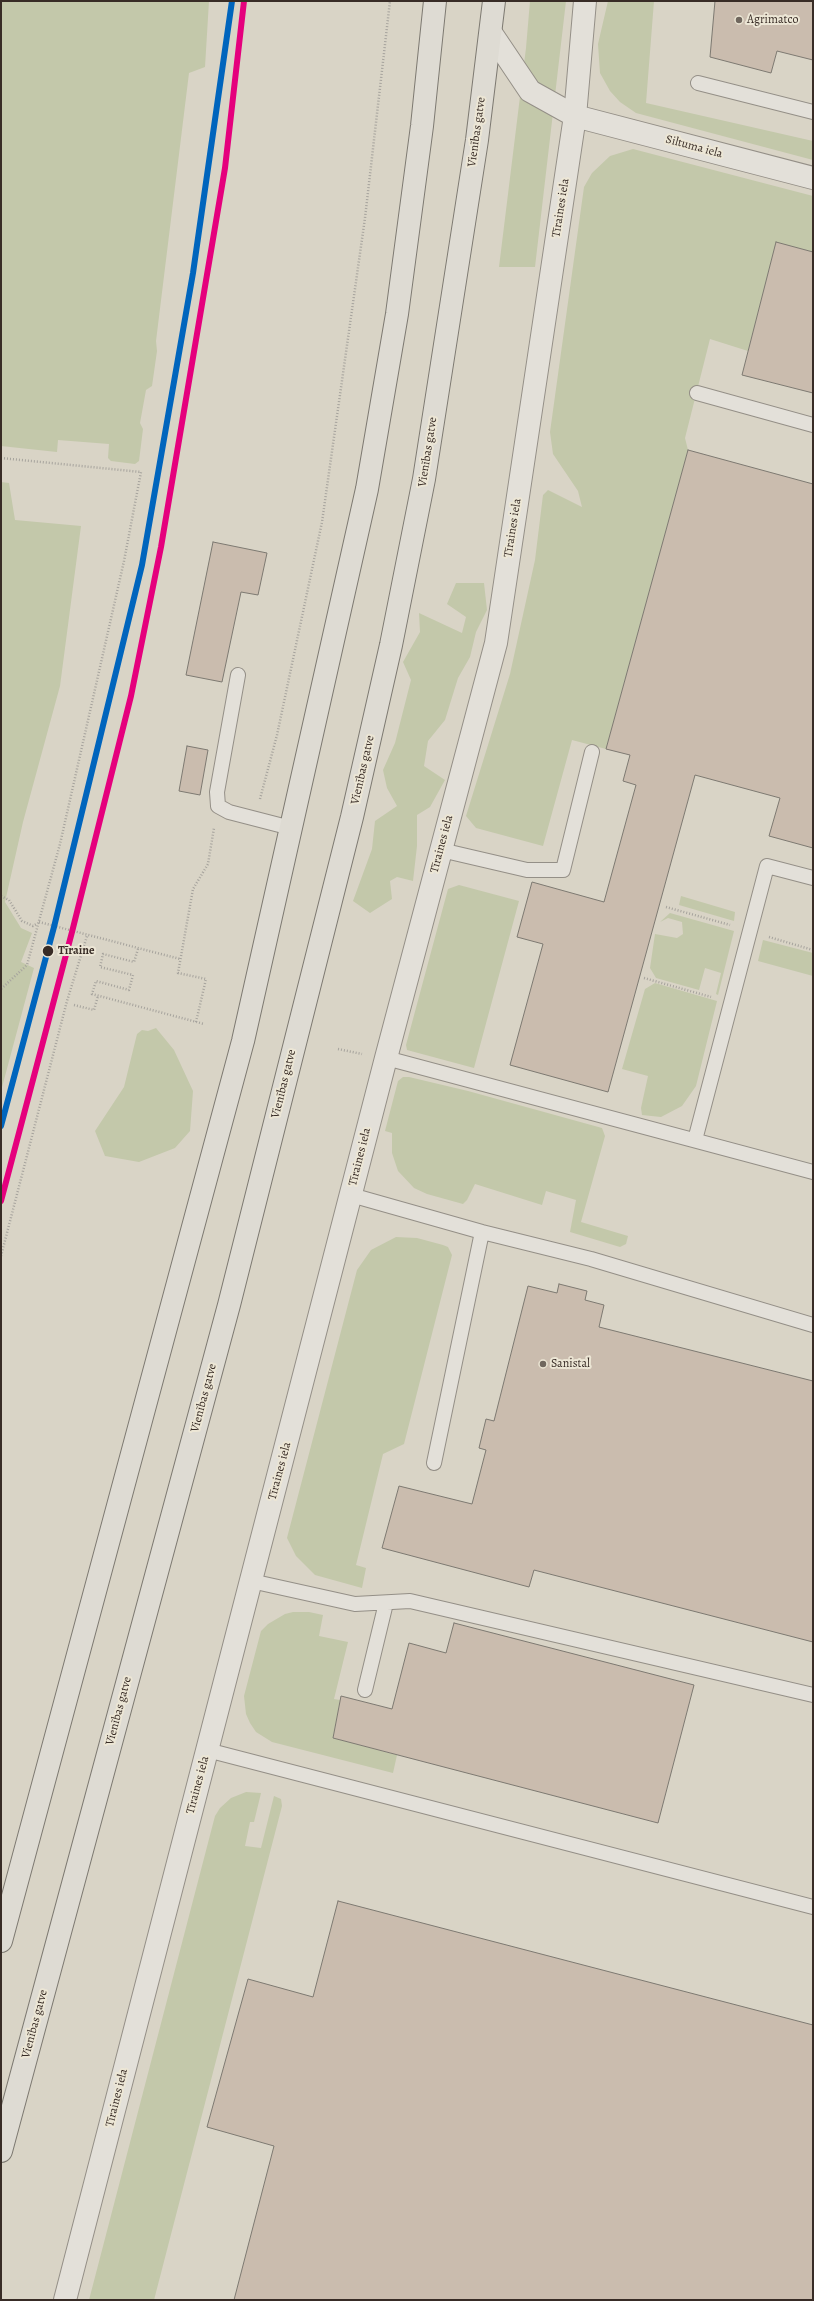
<!DOCTYPE html>
<html>
<head>
<meta charset="utf-8">
<style>
	body { margin:0 }
	#map { position:relative; width:814px; height:2301px; overflow:hidden; background:#d9d4c6; font-family:Alegreya,serif }
	canvas { display:block }
	.frame { position:absolute; inset:0; border:2px solid #382c26; pointer-events:none }
</style>
</head>
<body>
<div id="map">
<canvas width="814" height="2301"></canvas>
<div class="frame"></div>
</div>
<script>
const c = document.querySelector('canvas').getContext('2d');
c.lineJoin = 'round';
function fillPath(path, color) { c.fillStyle = color; c.fill(path, 'evenodd'); }
const toPath = rows => new Path2D(rows.map(r => 'M' + r).join(''));
function trace(path, color, width, dash) { c.strokeStyle = color; c.lineWidth = width; c.lineCap = dash ? 'butt' : 'round'; c.setLineDash(dash || []); c.stroke(path); }
function drawText(font, color, halo, rows, align = 'center') {
  c.font = font + ' Alegreya,serif'; c.lineWidth = 4; c.setLineDash([]); c.textBaseline = 'middle'; c.strokeStyle = halo; c.fillStyle = color; for (const [text, x, y, turn = 0] of rows) {
    c.save(); c.translate(x, y); c.rotate((+turn || 0) * Math.PI / 180); c.textAlign = isNaN(turn) ? turn : align; if (halo) c.strokeText(text, 0, 0); c.fillText(text, 0, 0); c.restore();
  }
}
fillPath(toPath([
	[1,1,209,1,205,67,189,73,156,341,157,351,152,386,146,390,140,423,143,429,139,461,135,464,111,461,108,458,109,444,58,440,57,452,1,446],
	[530,1,566,1,535,267,499,267,526,48],
	[608,1,654,1,646,103,813,141,813,160,636,113,620,102,610,91,600,73,598,44],
	[633,149,813,196,813,252,776,243,748,351,710,339,685,438,688,450,606,749,572,740,543,846,476,828,466,816,510,674,535,560,543,495,548,490,582,507,578,491,553,454,550,432,584,187,592,173,610,156],
	[1,482,9,483,15,520,81,526,60,686,23,822,5,902,21,928,32,933,21,962,34,968,1,1091],
	[456,583,484,583,487,610,476,632,470,657,458,678,445,720,428,741,424,766,445,780,430,807,417,815,417,846,413,881,397,877,390,881,392,899,370,913,353,901,372,849,375,821,397,806,387,788,383,770,395,743,411,680,403,662,420,632,419,613,462,633,466,617,447,604],
	[459,885,519,901,474,1068,407,1050,406,1045,448,889],
	[681,896,735,912,734,921,679,905],
	[670,913,734,931,718,995,716,994,721,973,705,968,699,990,656,978,650,968,655,934,677,938,683,934,682,922,668,918,660,922],
	[763,940,813,953,813,976,758,961],
	[655,983,717,1001,696,1086,682,1106,661,1117,642,1115,641,1108,648,1076,622,1069,645,989],
	[156,1028,174,1050,193,1091,190,1131,175,1148,139,1162,105,1156,95,1131,124,1087,137,1034,142,1030,148,1031],
	[403,1077,409,1077,468,1091,602,1128,605,1136,581,1222,628,1236,626,1244,620,1247,570,1232,576,1200,546,1191,542,1205,475,1184,467,1200,463,1204,427,1194,414,1188,398,1171,392,1153,392,1133,385,1131,398,1081],
	[396,1237,417,1238,443,1245,448,1247,452,1255,404,1444,383,1454,356,1565,366,1568,362,1588,315,1575,296,1556,287,1538,288,1534,357,1270,371,1250],
	[293,1612,309,1612,323,1615,319,1636,348,1642,334,1699,340,1700,333,1738,397,1755,393,1773,272,1742,256,1732,250,1723,246,1714,244,1696,261,1631,268,1624,285,1614],
	[246,1792,261,1793,254,1822,250,1822,245,1846,261,1848,274,1796,281,1799,282,1806,154,2300,89,2300,215,1816,220,1808,231,1798]
]), '#c3c8aa');
const building = toPath([
	[715,1,813,1,813,60,777,51,771,73,710,57,715,1],
	[776,242,813,252,813,393,742,375,776,242],
	[688,450,813,484,813,848,769,836,780,798,695,775,608,1092,510,1065,543,944,517,937,532,882,604,902,636,785,623,781,630,755,606,749,688,450],
	[213,542,267,553,258,595,241,592,222,682,186,675,213,542],
	[187,746,208,750,200,795,179,791,187,746],
	[559,1284,587,1291,585,1300,604,1305,599,1327,813,1381,813,1642,534,1570,529,1587,382,1548,399,1486,472,1504,486,1450,479,1448,486,1419,494,1421,528,1286,557,1293,559,1284],
	[454,1623,694,1685,658,1823,333,1738,341,1696,392,1709,409,1643,446,1653,454,1623],
	[338,1901,813,2025,813,2300,234,2300,274,2146,207,2127,248,1979,313,1997,338,1901]
]);
fillPath(building, '#cabcae');
trace(building, '#7d7971', 1);
const service = toPath([
	[698,83,813,112],
	[697,393,813,425],
	[238,675,217,792,218,806,229,812,291,828],
	[441,850,527,870,563,870,592,752],
	[386,1058,813,1172],
	[695,1140,767,866,813,878],
	[351,1195,482,1232,591,1259,813,1325],
	[434,1463,482,1232],
	[251,1581,355,1604,410,1601,813,1695],
	[365,1690,386,1603],
	[207,1750,813,1907]
]);
const minor = toPath([
	[491,33,530,91,575,116,813,178]
]);
const tertiary = toPath([
	[65,2300,386,1058,496,643,575,116,585,1]
]);
const trunk = toPath([
	[1,1941,243,1041,367,489,397,314,422,126,435,1],
	[1,2151,229,1305,352,817,391,645,424,479,477,140,494,1]
]);
trace(service, '#948f87', 16);
trace(minor, '#948f87', 24);
trace(tertiary, '#948f87', 24);
trace(trunk, '#7d7971', 24);
trace(toPath([
	[1,458,141,472,124,561,60,844,27,965,1,989],
	[260,799,277,735,322,522,365,218,390,1],
	[1,896,9,900,22,921,33,926,38,923],
	[666,907,730,925],
	[39,922,180,959],
	[769,937,813,950],
	[138,949,134,962,103,954,100,967,133,975,129,990,96,981,92,994,204,1024],
	[644,978,711,997],
	[74,1005,94,1010,98,996],
	[196,1022,206,979,178,973,193,889,208,864,214,828],
	[338,1049,362,1054],
	[1,1256,67,1001,87,936]
]), '#a6a39d', 2.5, [1, 2]);
trace(service, '#e3e0d9', 14);
trace(minor, '#e3e0d9', 22);
trace(tertiary, '#e3e0d9', 22);
trace(trunk, '#dedbd3', 22);
trace(toPath([
	[1,1201,72,932,131,696,161,547,225,168,244,1]
]), '#e5007d', 6);
trace(toPath([
	[1,1126,54,927,142,565,193,273,232,1]
]), '#0065bd', 6);
for (const [x, y, r, color] of [
	[739,20,4,"#70675e"],
	[48,951,6,"#382c26"],
	[543,1364,4,"#70675e"]
]) { const dot = new Path2D(); dot.arc(x, y, r, 0, 2 * Math.PI); c.fillStyle = color; c.fill(dot); trace(dot, '#ece6d5', 1.5); }
drawText('12px', '#382c26', '#ece6d5', [
	["Agrimatco",747,20],
	["Sanistal",551,1364]
], 'left');
drawText('12px', '#382c26', '#ece6d5', [
	["Vienības gatve",477,132,-82],
	["Siltuma iela",694,147,15],
	["Tīraines iela",561,208,-81],
	["Vienības gatve",428,452,-81],
	["Tīraines iela",513,528,-81],
	["Vienības gatve",363,770,-77],
	["Tīraines iela",442,844,-75],
	["Vienības gatve",284,1084,-76],
	["Tīraines iela",360,1157,-76],
	["Vienības gatve",204,1398,-75],
	["Tīraines iela",280,1471,-75],
	["Vienības gatve",119,1711,-75],
	["Tīraines iela",198,1785,-75],
	["Vienības gatve",35,2024,-75],
	["Tīraines iela",117,2098,-76]
]);
drawText('bold 12px', '#382c26', '#ece6d5', [
	["Tīraine",58,951]
], 'left');
</script>
</body>
</html>
